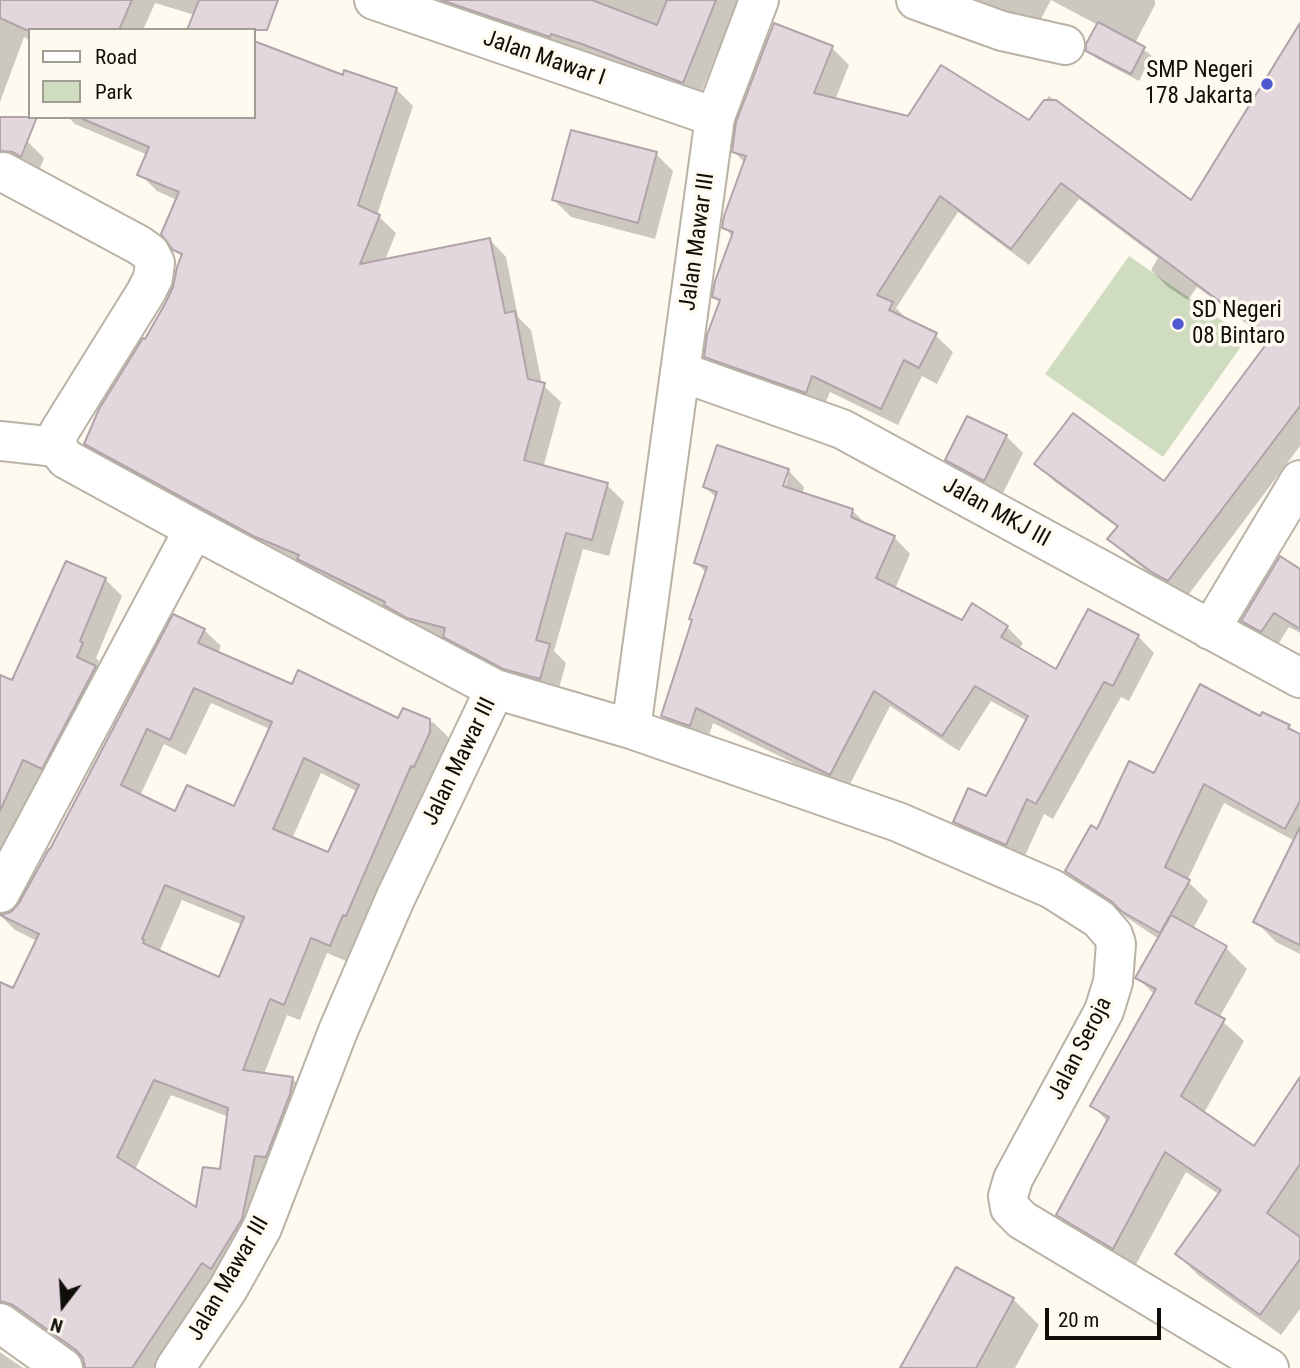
<!DOCTYPE html>
<html>
<head>
<meta charset="utf-8">
<style>
	body { margin:0 }
	#map { position:relative; width:1300px; height:1368px; overflow:hidden; background:#fffaef; font-family:"Roboto Condensed",sans-serif }
	canvas { display:block }
	.legend { position:absolute; left:28px; top:28px; width:228px; height:91px; box-sizing:border-box; background:#fffaef; border:2px solid #9f9c93; margin:0; padding:9px 12px; list-style:none; font-size:21px; color:#100e09 }
	.legend li { display:flex; align-items:center; gap:14px; height:35px }
	.legend b { width:35px; border:2px solid #9f9c93 }
	.north { position:absolute; left:28px; top:1270px; width:70px; height:70px; -webkit-text-stroke:5px #fffaef; paint-order:stroke; rotate:197deg; font-size:19px; font-weight:700; line-height:28px; text-align:center; color:#100e09 }
	.north::after { content:''; display:block; margin:auto; width:24px; height:32px; background:#100e09; clip-path:polygon(50% 0,100% 100%,50% 72%,0 100%) }
	.scale { position:absolute; left:1045px; top:1308px; width:116px; height:32px; box-sizing:border-box; border:4px solid #100e09; border-top:0; padding-left:9px; font-size:21px; line-height:24px; white-space:nowrap; color:#100e09; -webkit-text-stroke:5px #fffaef; paint-order:stroke }
</style>
</head>
<body>
<div id="map">
<canvas width="1300" height="1368"></canvas>
<ul class="legend">
<li><b style="height:9px;background:#fff"></b>Road</li>
<li><b style="height:19px;background:#cfdcc0"></b>Park</li>
</ul>
<div class="north">N</div>
<div class="scale">20 m</div>
</div>
<script>
const c = document.querySelector('canvas').getContext('2d');
c.lineJoin = 'round';
function fillPath(path, color) { c.fillStyle = color; c.fill(path, 'evenodd'); }
const toPath = rows => new Path2D(rows.map(r => 'M' + r).join(''));
function trace(path, color, width, dash) { c.strokeStyle = color; c.lineWidth = width; c.lineCap = dash ? 'butt' : 'round'; c.setLineDash(dash || []); c.stroke(path); }
function drawText(font, color, halo, rows, align = 'center') {
  c.font = font + ' "Roboto Condensed",sans-serif'; c.lineWidth = 7; c.setLineDash([]); c.textBaseline = 'middle'; c.strokeStyle = halo; c.fillStyle = color; for (const [text, x, y, turn = 0] of rows) {
    c.save(); c.translate(x, y); c.rotate((+turn || 0) * Math.PI / 180); c.textAlign = isNaN(turn) ? turn : align; if (halo) c.strokeText(text, 0, 0); c.fillText(text, 0, 0); c.restore();
  }
}
fillPath(toPath([
	[1129,256,1247,338,1163,457,1045,374]
]), '#cfdcc0');
fillPath(toPath([
	[0,0,257,0,195,15,155,3,143,30,30,30,30,40,24,37,0,102],
	[415,0,738,0,699,98],
	[973,0,1155,0,1155,5,1135,43,1152,56,1139,81,1096,58,1088,50,1098,25,1051,0,1035,30],
	[1300,26,1300,446,1186,598,1172,590,1127,556,1110,539,1118,528,1054,481,1036,464,1164,484,1270,341,1197,287,1188,300,1168,287,1151,270,1158,258,1079,199,1029,265,958,212,896,308,909,321,935,335,953,352,937,384,922,376,898,425,830,392,823,409,724,374,706,356,721,303,714,297,733,237,724,227,745,163,734,152,832,48,849,65,835,100,909,118,1029,123,1049,96,1192,203],
	[254,45,344,78,396,89,413,106,377,215,396,233,385,260,489,239,506,257,518,317,531,330,542,384,561,402,543,468,607,485,624,502,609,556,583,549,554,651,566,663,557,695,462,654,450,641,426,634,316,576,308,568,272,552,103,461,86,444,174,288,183,257,174,249,177,200,157,191,140,174,148,155,75,124,68,117,254,117],
	[0,129,27,141,44,158,38,173,0,172],
	[656,154,673,171,655,239,571,217,554,200],
	[1006,436,1023,453,1001,497,964,477,947,460],
	[788,470,804,487,802,494,853,511,868,526,894,537,910,554,895,589,962,622,1007,627,1023,643,1019,649,1057,671,1138,636,1154,653,1129,701,1121,697,1053,819,1044,814,1023,860,971,838,955,822,986,798,1027,721,991,701,959,751,890,706,847,790,713,723,707,742,679,732,663,716,707,573,696,563,717,498,705,487],
	[784,477,788,477,782,495,779,494],
	[1300,571,1300,633,1289,627,1277,646,1258,636,1243,621],
	[105,579,122,596,96,658,99,661,96,668,112,684,58,784,39,776,12,836,0,893,0,677,13,682],
	[204,630,221,646,217,654,293,687,399,721,404,710,434,723,450,739,431,783,428,781,362,931,359,930,346,961,327,953,300,1020,287,1015,264,1074,292,1078,308,1095,258,1236,159,1368,86,1368,85,1360,30,1321,19,1317,0,1326,0,984,14,991,37,941,15,930,0,915,12,913,21,904],
	[211,703,270,729,235,808,176,813,140,796,164,744,186,755],
	[321,773,358,792,329,854,292,839],
	[182,900,243,925,220,979,159,952],
	[171,1095,229,1117,221,1172,197,1210,135,1170],
	[1261,718,1289,727,1300,736,1300,954,1276,942,1255,921,1295,841,1224,803,1187,881,1208,901,1193,929,1226,948,1247,969,1219,1018,1244,1041,1204,1113,1255,1148,1300,1109,1300,1309,1281,1335,1198,1275,1177,1254,1220,1195,1186,1172,1134,1268,1079,1236,1058,1215,1108,1122,1093,1106,1155,995,1138,978,1159,939,1087,891,1067,871,1098,831,1154,775],
	[957,1269,1013,1299,1039,1325,1015,1368,903,1368],
	[0,1352,23,1368,0,1368]
]), '#0003');
const building = toPath([
	[0,0,132,0,119,30,26,30,0,18,0,0],
	[199,0,278,0,267,30,187,30,199,0],
	[441,0,592,0,657,25,667,0,716,0,683,83,582,44,551,34,550,37,441,0],
	[1098,22,1145,47,1131,74,1086,51,1086,44,1098,22],
	[774,23,833,46,814,93,908,116,941,65,1029,120,1044,100,1056,100,1191,200,1300,23,1300,406,1168,581,1153,573,1107,539,1118,526,1034,464,1073,413,1164,481,1270,339,1061,183,1011,249,940,196,877,295,893,302,889,310,937,333,919,368,904,360,881,409,812,376,806,393,704,357,707,335,720,300,712,297,715,281,733,232,722,228,724,216,746,156,732,152,736,122,774,23],
	[254,41,343,75,344,70,397,88,358,205,380,215,360,264,490,238,505,313,515,311,528,379,545,383,524,460,608,483,592,540,566,533,536,640,550,644,540,679,503,669,443,637,445,628,407,618,384,605,385,602,297,559,299,555,253,536,84,444,99,409,143,338,145,339,166,302,173,287,177,267,182,254,173,250,161,234,179,192,137,175,149,147,78,117,254,117,254,41],
	[0,117,37,117,21,157,13,152,0,151,0,117],
	[571,130,657,152,638,223,552,200,571,130],
	[967,416,1007,435,984,481,945,460,967,416],
	[717,445,789,469,783,486,853,509,851,517,895,536,876,578,962,620,972,603,1008,626,1001,637,1056,669,1088,609,1139,635,1113,686,1104,682,1036,804,1027,799,1006,845,953,822,968,788,986,796,1028,716,975,686,942,736,874,691,830,775,696,708,690,726,661,716,692,620,689,619,707,567,694,563,717,492,703,487,717,445],
	[1280,556,1300,569,1300,629,1274,613,1261,632,1241,621,1280,556],
	[66,561,106,578,80,641,83,643,77,657,96,666,42,769,23,760,0,811,0,675,12,680,66,561],
	[173,614,205,629,198,643,292,684,298,670,398,718,403,708,430,719,430,732,414,767,411,766,346,916,343,915,330,946,311,938,284,1005,270,999,243,1070,293,1077,290,1094,266,1157,255,1156,242,1219,211,1269,202,1263,132,1368,85,1368,83,1358,76,1350,13,1305,0,1301,0,982,13,988,39,934,0,915,11,912,19,903,49,849,50,849,173,614],
	[194,688,272,722,234,806,187,785,175,811,121,785,147,729,170,740,194,688],
	[304,758,359,785,328,852,273,829,304,758],
	[165,885,244,917,219,977,143,943,144,940,142,939,165,885],
	[154,1080,228,1108,220,1169,203,1167,196,1207,117,1157,154,1080],
	[1200,684,1260,716,1262,712,1290,725,1288,728,1300,734,1300,801,1285,829,1204,784,1165,867,1190,880,1160,933,1121,911,1111,901,1065,871,1091,825,1097,829,1129,761,1154,773,1200,684],
	[1300,827,1300,945,1253,922,1300,827],
	[1171,915,1227,946,1195,1003,1225,1019,1181,1096,1254,1146,1300,1077,1300,1164,1267,1213,1300,1237,1300,1259,1260,1315,1175,1254,1221,1190,1165,1152,1113,1249,1056,1215,1109,1117,1090,1106,1156,989,1135,978,1171,915],
	[956,1267,1014,1298,976,1368,900,1368,956,1267]
]);
fillPath(building, '#e4d6dd');
trace(building, '#b0a3aa', 2);
const minor = toPath([
	[916,0,1002,31,1065,45],
	[3,172,139,245,150,253,155,263,153,278,146,292,59,432,56,447],
	[681,372,842,429,1300,678],
	[0,441,56,447,66,459,194,529,495,689],
	[1210,630,1300,480],
	[631,729,898,822,1052,889,1099,919,1113,935,1116,944,1113,982,1104,1011,1013,1179,1008,1196,1010,1208,1022,1220,1269,1368],
	[0,893,194,529],
	[0,1323,63,1368],
	[175,1368,228,1289,262,1228,338,1031,395,899,495,689,631,729,715,117]
]);
const tertiary = toPath([
	[374,0,715,117,759,0]
]);
trace(minor, '#b9b3a6', 42);
trace(tertiary, '#b9b3a6', 42);
trace(minor, '#fff', 38);
trace(tertiary, '#fff', 38);
for (const [x, y, r, color] of [
	[1267,84,7,"#4f5ad0"],
	[1178,324,7,"#4f5ad0"]
]) { const dot = new Path2D(); dot.arc(x, y, r, 0, 2 * Math.PI); c.fillStyle = color; c.fill(dot); trace(dot, '#fffaef', 2.5); }
drawText('23px', '#100e09', '#fffaef', [
	["Jalan Mawar I",544,59,19],
	["Jalan Mawar III",698,242,-82],
	["Jalan MKJ III",996,513,29],
	["Jalan Mawar III",460,762,-64],
	["Jalan Seroja",1081,1049,-63],
	["Jalan Mawar III",229,1279,-60]
]);
drawText('23px', '#100e09', '#fffaef', [
	["SMP Negeri",1253,71],
	["178 Jakarta",1253,97],
	["SD Negeri",1192,311,"left"],
	["08 Bintaro",1192,337,"left"]
], 'right');
</script>
</body>
</html>
